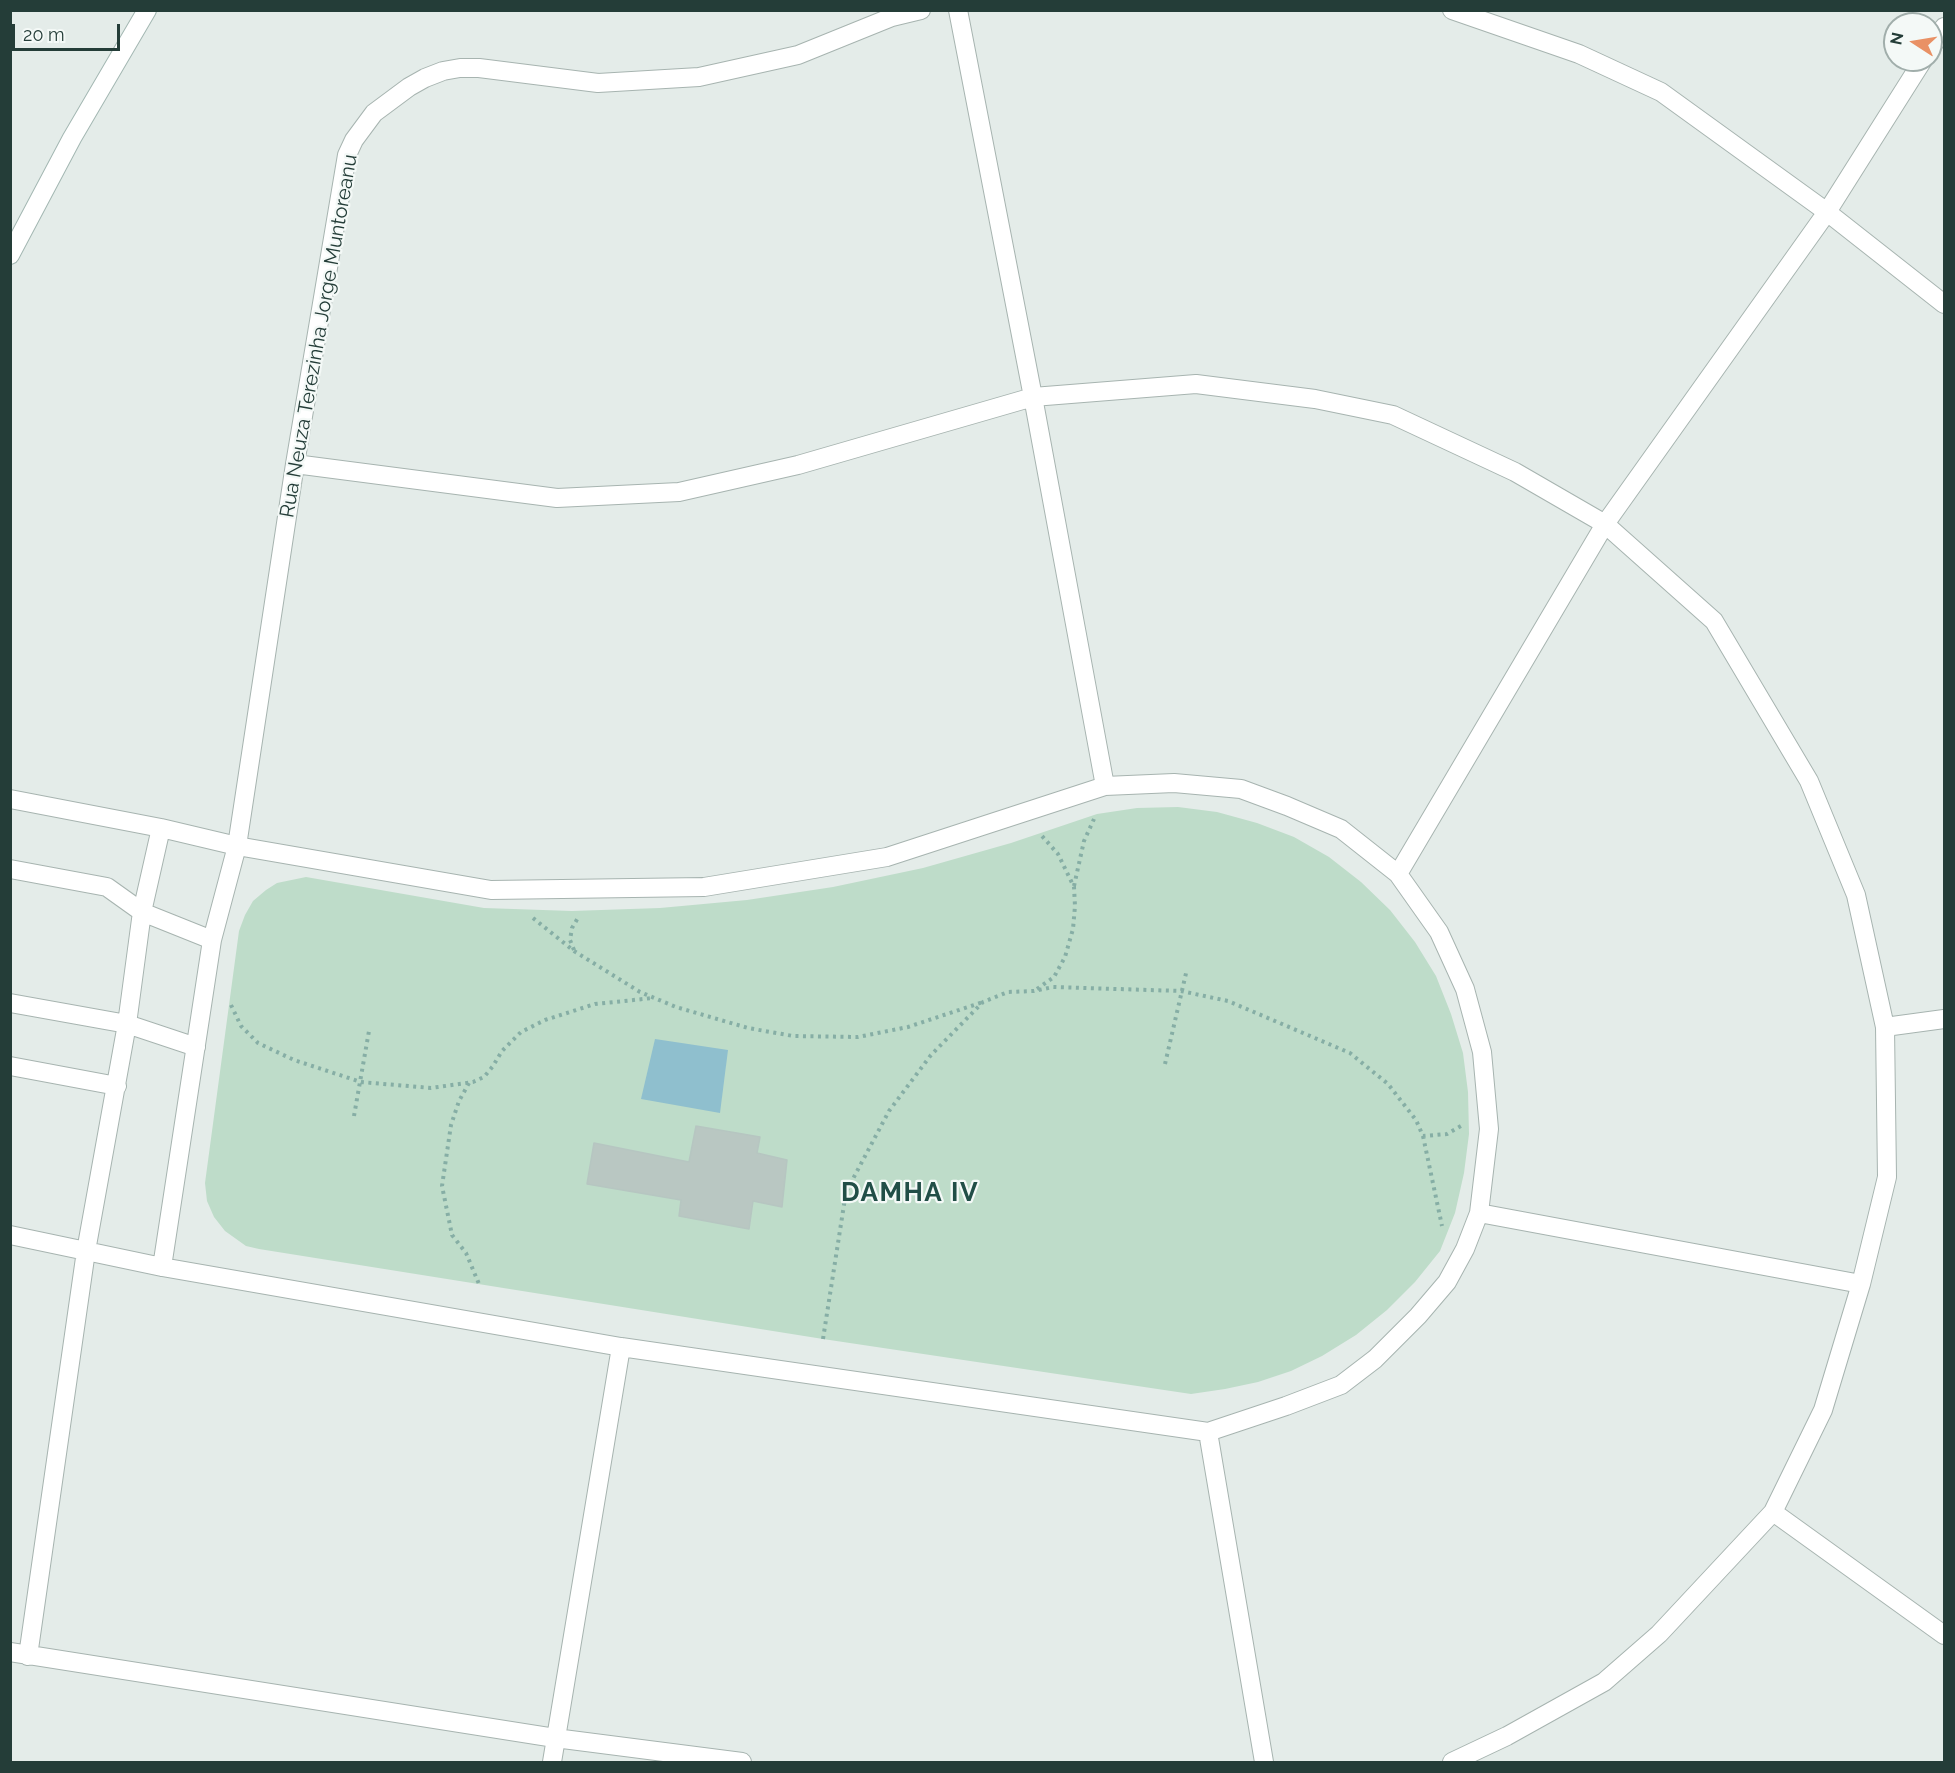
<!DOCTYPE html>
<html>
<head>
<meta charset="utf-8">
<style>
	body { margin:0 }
	#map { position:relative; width:1955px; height:1773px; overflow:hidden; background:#e4ece9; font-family:Raleway,sans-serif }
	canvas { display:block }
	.frame { position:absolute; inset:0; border:12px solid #243d38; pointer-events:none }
	.north { position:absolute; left:1883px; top:12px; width:60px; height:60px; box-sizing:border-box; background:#f4f9f7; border:2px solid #a1aeab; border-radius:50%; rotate:282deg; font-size:16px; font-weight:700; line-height:24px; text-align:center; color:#243d38 }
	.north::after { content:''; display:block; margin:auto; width:21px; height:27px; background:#e99165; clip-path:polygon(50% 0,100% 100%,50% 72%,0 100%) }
	.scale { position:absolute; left:12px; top:24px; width:108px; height:27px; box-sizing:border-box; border:3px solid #243d38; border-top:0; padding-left:8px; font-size:18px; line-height:21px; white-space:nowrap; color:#243d38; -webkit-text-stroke:4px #f4f9f7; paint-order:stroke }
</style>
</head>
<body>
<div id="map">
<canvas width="1955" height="1773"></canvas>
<div class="frame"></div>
<div class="north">N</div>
<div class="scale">20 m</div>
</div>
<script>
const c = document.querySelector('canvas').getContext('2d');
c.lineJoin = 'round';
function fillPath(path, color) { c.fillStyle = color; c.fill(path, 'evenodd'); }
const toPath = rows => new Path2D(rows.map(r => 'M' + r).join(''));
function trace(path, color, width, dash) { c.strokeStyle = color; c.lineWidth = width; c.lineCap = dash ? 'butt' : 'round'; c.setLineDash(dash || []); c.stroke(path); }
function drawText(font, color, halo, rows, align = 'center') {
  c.font = font + ' Raleway,sans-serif'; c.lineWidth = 4.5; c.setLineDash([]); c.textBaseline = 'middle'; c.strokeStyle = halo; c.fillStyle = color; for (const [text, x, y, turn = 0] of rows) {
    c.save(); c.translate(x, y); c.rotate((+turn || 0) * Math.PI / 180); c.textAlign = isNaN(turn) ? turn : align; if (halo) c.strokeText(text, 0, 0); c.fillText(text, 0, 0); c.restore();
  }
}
fillPath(toPath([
	[1178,807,1217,812,1257,823,1294,837,1329,857,1361,882,1390,910,1415,942,1436,976,1451,1014,1463,1053,1468,1092,1469,1134,1464,1173,1455,1213,1440,1251,1415,1282,1387,1310,1356,1335,1322,1356,1291,1371,1258,1382,1225,1389,1191,1394,823,1339,259,1249,246,1246,225,1231,214,1217,207,1201,205,1183,239,931,245,915,253,901,266,890,277,883,306,877,484,908,572,911,660,908,747,900,833,887,923,868,1011,843,1097,814,1137,808]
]), '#bedcc9');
fillPath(toPath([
	[655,1039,728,1050,720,1113,641,1099]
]), '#8fbfce');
const building = toPath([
	[696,1126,760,1137,757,1153,787,1160,782,1207,753,1201,749,1229,679,1216,681,1200,587,1184,594,1143,689,1162,696,1126]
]);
fillPath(building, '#b9c7c2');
trace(building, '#b6c6c1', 1.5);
const street = toPath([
	[958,10,1033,397,1105,786],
	[1452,10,1579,54,1661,92,1827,212,1944,304],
	[1931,48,1944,27],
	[295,464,557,498,679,492,798,465,1033,397,1196,384,1315,399,1393,415,1515,472,1605,524,1714,621,1809,781,1856,895,1885,1027,1887,1177,1861,1284,1823,1410,1773,1512,1659,1634,1604,1682,1507,1736,1452,1762],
	[10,799,161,828,237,846,491,890,704,887,887,857,1105,786,1174,783,1241,789,1287,806,1341,829,1398,874,1439,932,1465,989,1482,1052,1489,1129,1479,1213,1465,1249,1447,1282,1418,1316,1375,1359,1341,1385,1286,1406,1208,1432,621,1347,162,1267,10,1235],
	[10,869,107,887,142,912,212,940],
	[1398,874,1605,524,1827,212,1923,60],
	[10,1003,127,1024,196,1047],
	[1885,1027,1944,1019],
	[10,1066,117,1086],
	[1479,1213,1861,1284],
	[162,1267,212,940,237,846,295,464,347,155,354,140,374,113,409,87,425,78,443,71,460,68,479,68,598,83,699,77,798,55,892,17,921,10],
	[1208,1432,1264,1762],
	[1773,1512,1944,1635],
	[10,1652,555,1738,742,1762],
	[28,1656,86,1251,127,1024,142,912,161,828],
	[552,1762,621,1347]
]);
const secondary = toPath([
	[10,255,72,138,147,10]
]);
trace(street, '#a7b4b0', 20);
trace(secondary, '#a3b7b2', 20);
trace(toPath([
	[1074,886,1084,841,1094,819],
	[533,918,574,951,640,992,676,1007,748,1028,793,1036,858,1037,908,1027,983,1002],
	[574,950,570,940,572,928,579,916],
	[1037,989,1054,977,1065,957,1073,929,1075,906,1074,887,1058,854,1042,836],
	[231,1005,241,1026,258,1043,294,1060,361,1082,431,1088,473,1082,484,1077,493,1066,502,1051,521,1032,545,1020,595,1004,653,998],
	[1165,1064,1187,969],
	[469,1083,459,1101,451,1125,442,1186,452,1235,466,1253,479,1284],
	[354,1116,369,1031],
	[1423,1136,1442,1226],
	[823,1339,846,1192,889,1111,931,1055,983,1002,1008,992,1034,991,1053,987,1181,991,1228,1001,1350,1053,1388,1084,1416,1120,1423,1136,1447,1134,1461,1126]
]), '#86aea5', 4, [3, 4.5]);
trace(street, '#fff', 18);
trace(secondary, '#fff', 18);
drawText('20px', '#243d38', '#f4f9f7', [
	["Rua Neuza Terezinha Jorge Muntoreanu",319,336,-80]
]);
c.letterSpacing = '1.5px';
drawText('bold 26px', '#214e47', '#f4f9f7', [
	["DAMHA IV",910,1193]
]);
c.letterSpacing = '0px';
</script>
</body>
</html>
